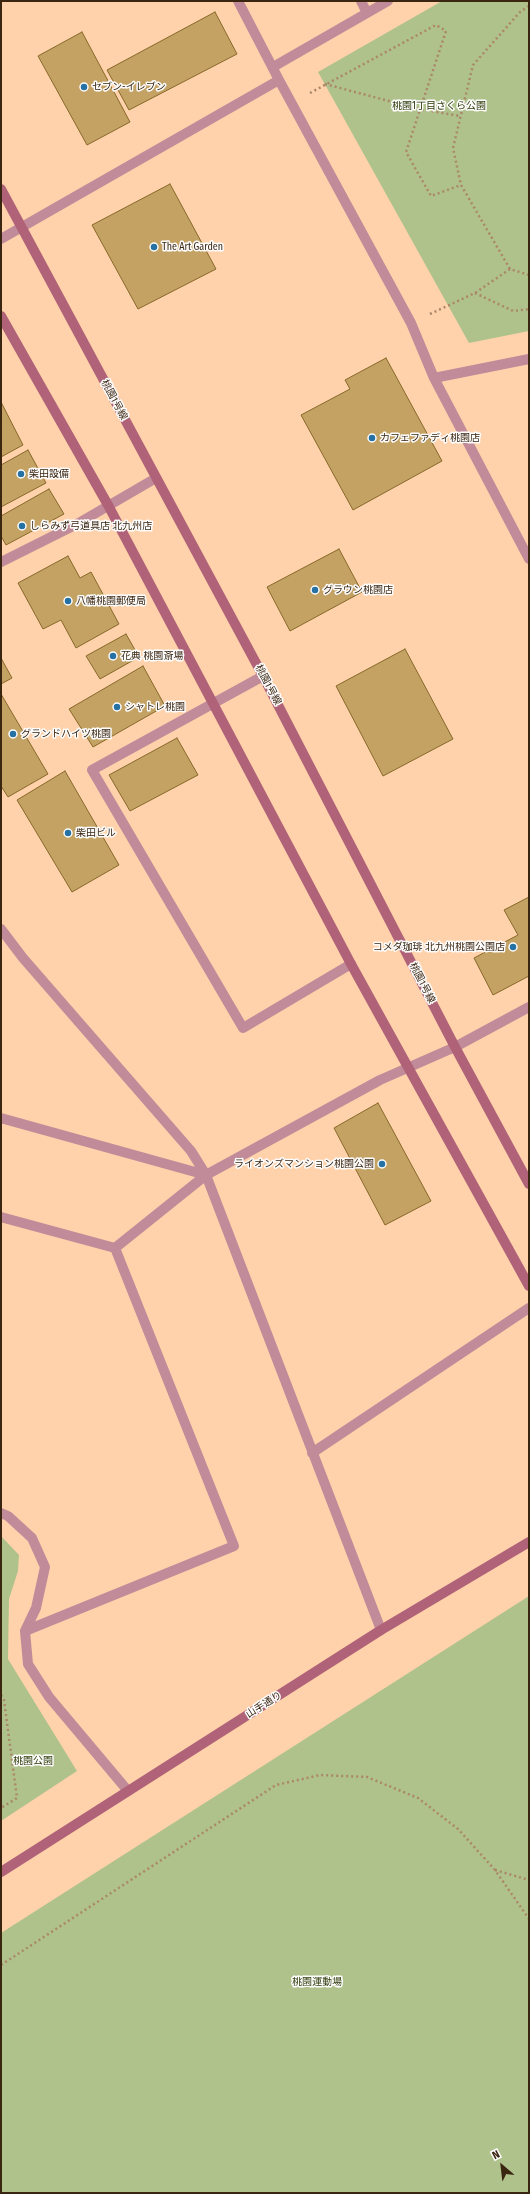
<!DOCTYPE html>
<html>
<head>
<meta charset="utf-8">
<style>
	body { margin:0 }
	#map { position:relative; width:530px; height:2194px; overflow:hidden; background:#ffd2ab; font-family:"Fira Sans Condensed",sans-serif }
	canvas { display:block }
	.frame { position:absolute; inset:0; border:2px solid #3a2511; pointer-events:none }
	.north { position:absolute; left:482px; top:2146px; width:40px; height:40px; -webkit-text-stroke:3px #fdfdfd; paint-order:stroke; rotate:332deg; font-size:11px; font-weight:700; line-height:16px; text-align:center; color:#3a2511 }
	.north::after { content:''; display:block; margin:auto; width:14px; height:18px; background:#3a2511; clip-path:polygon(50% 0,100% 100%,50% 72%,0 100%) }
</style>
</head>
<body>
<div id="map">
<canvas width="530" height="2194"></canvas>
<div class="frame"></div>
<div class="north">N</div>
</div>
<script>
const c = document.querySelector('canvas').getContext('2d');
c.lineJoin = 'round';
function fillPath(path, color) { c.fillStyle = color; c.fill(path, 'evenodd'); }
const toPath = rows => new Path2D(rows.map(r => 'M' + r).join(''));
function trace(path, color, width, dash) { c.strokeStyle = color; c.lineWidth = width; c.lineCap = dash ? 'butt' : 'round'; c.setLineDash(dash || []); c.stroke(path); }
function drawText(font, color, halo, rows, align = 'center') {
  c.font = font + ' "Fira Sans Condensed","Noto Sans JP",sans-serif'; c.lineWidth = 3; c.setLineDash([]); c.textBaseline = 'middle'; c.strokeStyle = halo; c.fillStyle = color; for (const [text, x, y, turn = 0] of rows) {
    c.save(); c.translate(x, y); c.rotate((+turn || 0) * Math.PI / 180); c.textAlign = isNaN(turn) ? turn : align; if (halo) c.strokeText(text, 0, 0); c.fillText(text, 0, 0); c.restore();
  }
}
fillPath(toPath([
	[442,1,529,1,529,331,469,343,318,72],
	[1,1536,19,1555,18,1571,9,1599,8,1659,77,1771,1,1821],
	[529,1596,529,2193,1,2193,1,1933]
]), '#b0c28b');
const building = toPath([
	[215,12,237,54,129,110,107,70,215,12],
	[82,32,130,122,87,145,38,56,82,32],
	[170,184,216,269,138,309,92,225,170,184],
	[386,358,442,461,353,510,301,415,350,389,345,380,386,358],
	[1,402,23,445,1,457,1,402],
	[28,450,46,483,1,507,1,465,28,450],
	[49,489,64,514,6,545,1,536,1,516,49,489],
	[339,549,362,592,290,631,267,587,339,549],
	[68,556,80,578,91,572,119,624,76,648,61,620,43,629,18,583,68,556],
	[126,634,139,657,100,679,86,656,126,634],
	[405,649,453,739,383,776,336,686,405,649],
	[1,658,12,678,1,684,1,658],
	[143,666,165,706,93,747,69,709,143,666],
	[1,694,48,774,8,797,1,786,1,694],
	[177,738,198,775,130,811,109,775,177,738],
	[65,771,119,865,72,892,17,800,65,771],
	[529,897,529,976,493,995,474,958,518,935,504,910,529,897],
	[378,1103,431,1201,385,1225,334,1128,378,1103]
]);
fillPath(building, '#c3a263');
trace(building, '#876829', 1);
trace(toPath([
	[529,6,520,12,473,65,453,148,461,185,510,269,529,275],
	[325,84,419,109,460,116],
	[310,93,436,25,446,31,406,152,431,196,461,185],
	[475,293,513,311,529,309],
	[430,314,475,293,510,269],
	[1,1695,4,1700,17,1798,1,1808],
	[495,1870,529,1880],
	[1,1965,276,1785,320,1775,367,1777,418,1798,458,1829,495,1870,529,1919]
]), '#aa8769', 2.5, [2, 3]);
trace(toPath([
	[238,1,279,80,411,323,434,378,529,559],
	[361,1,367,13],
	[273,67,388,1],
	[1,239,279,80],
	[434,378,529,359],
	[1,562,77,524,156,478],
	[263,676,92,770,243,1028,351,964],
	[1,929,23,958,191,1151,206,1175],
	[1,1118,206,1175,381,1630],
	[1,1217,115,1248],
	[312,1453,529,1308],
	[1,1513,8,1516,32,1538,45,1567,36,1608,25,1631,28,1664,49,1697,128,1791],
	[25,1631,234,1546,115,1248,206,1175,380,1080,455,1047,529,1007]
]), '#c18b99', 10);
trace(toPath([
	[1,189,263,676,455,1047,529,1184],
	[1,316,108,505,351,964,529,1286],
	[1,1872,381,1630,529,1542]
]), '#b06378', 10);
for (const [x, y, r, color] of [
	[84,87,4,"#2571a4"],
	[154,247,4,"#2571a4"],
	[372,438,4,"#2571a4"],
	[21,474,4,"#2571a4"],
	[22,526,4,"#2571a4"],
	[315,590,4,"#2571a4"],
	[68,601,4,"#2571a4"],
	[113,656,4,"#2571a4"],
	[117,707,4,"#2571a4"],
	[13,734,4,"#2571a4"],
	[68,833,4,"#2571a4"],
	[513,947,4,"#2571a4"],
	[382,1164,4,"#2571a4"]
]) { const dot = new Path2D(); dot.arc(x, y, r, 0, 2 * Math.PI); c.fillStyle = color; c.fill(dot); trace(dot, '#fdfdfd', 1.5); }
drawText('10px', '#3a2511', '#fdfdfd', [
	["セブン-イレブン",92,87],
	["The Art Garden",162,247],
	["カフェファディ桃園店",380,438],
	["柴田設備",29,474],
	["しらみず弓道具店 北九州店",30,526],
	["グラウン桃園店",323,590],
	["八幡桃園郵便局",76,601],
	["花典 桃園斎場",121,656],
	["シャトレ桃園",125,707],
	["グランドハイツ桃園",21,734],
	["柴田ビル",76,833],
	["コメダ珈琲 北九州桃園公園店",505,947,"right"],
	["ライオンズマンション桃園公園",374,1164,"right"]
], 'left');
drawText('10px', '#2e3b09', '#fdfdfd', [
	["桃園1丁目さくら公園",439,106],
	["桃園公園",33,1761],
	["桃園運動場",317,1982]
]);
drawText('10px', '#3a2511', '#fdfdfd', [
	["桃園1号線",114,400,62],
	["桃園1号線",268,685,62],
	["桃園1号線",422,983,63],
	["山手通り",264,1705,-32]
]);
</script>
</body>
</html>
